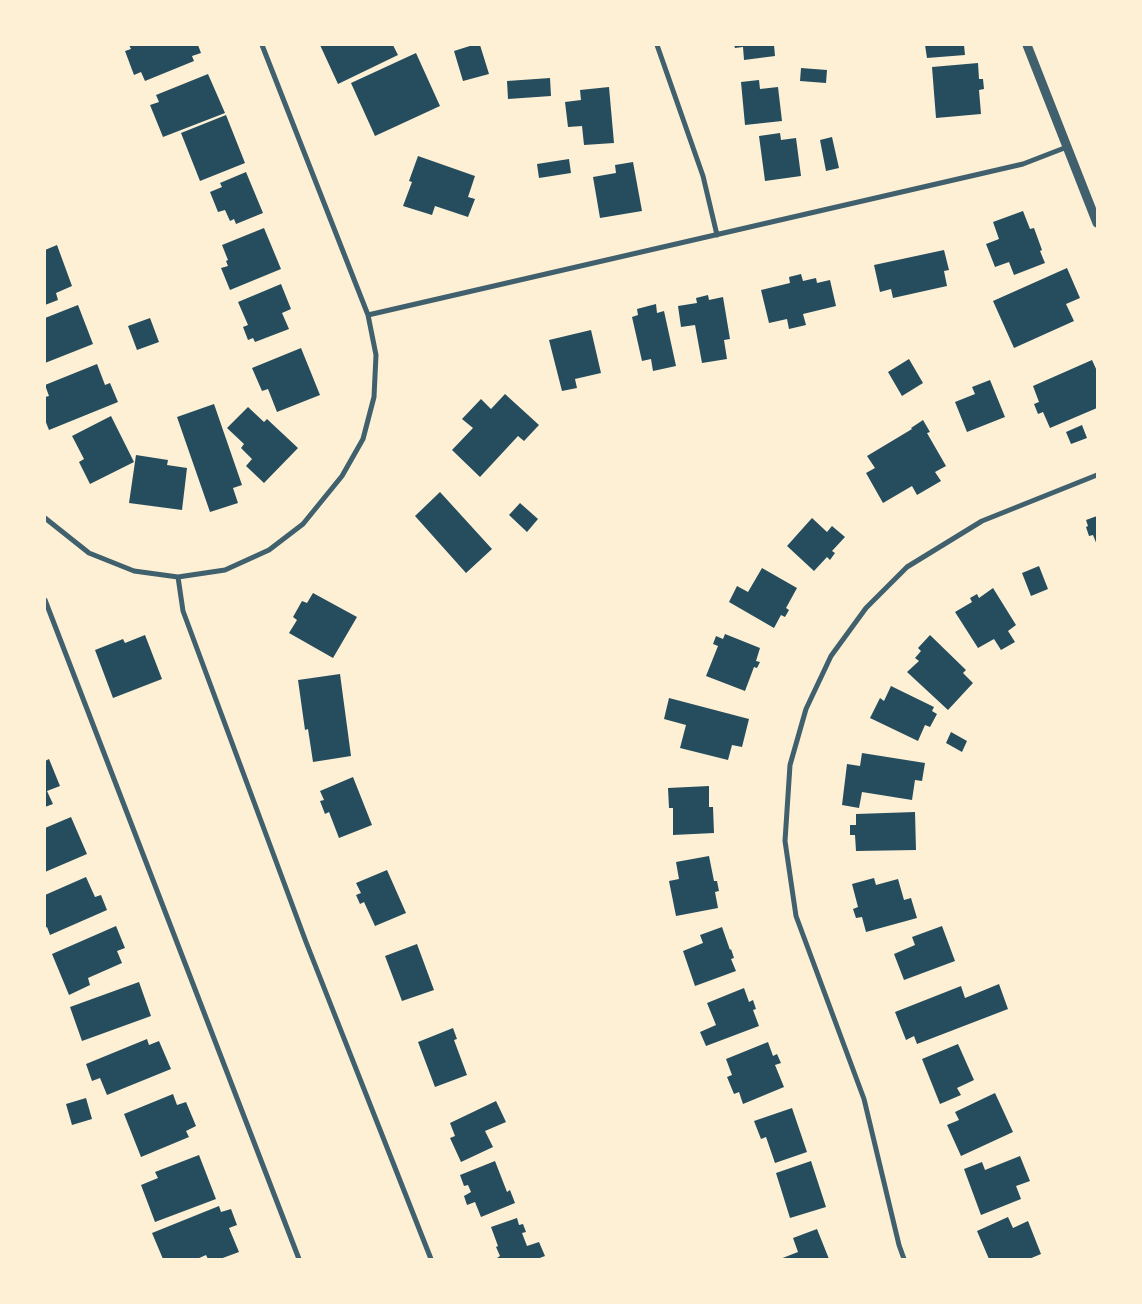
<!DOCTYPE html>
<html>
<head>
<meta charset="utf-8">
<style>
	body { margin:0 }
	#map { position:relative; width:1142px; height:1304px; overflow:hidden; background:#fdf0d5; font-family:Arial,sans-serif }
	canvas { display:block }
	.frame { position:absolute; inset:0; border:46px solid #fdf0d5; pointer-events:none }
</style>
</head>
<body>
<div id="map">
<canvas width="1142" height="1304"></canvas>
<div class="frame"></div>
</div>
<script>
const c = document.querySelector('canvas').getContext('2d');
c.lineJoin = 'round';
function fillPath(path, color) { c.fillStyle = color; c.fill(path, 'evenodd'); }
const toPath = rows => new Path2D(rows.map(r => 'M' + r).join(''));
function trace(path, color, width, dash) { c.strokeStyle = color; c.lineWidth = width; c.lineCap = dash ? 'butt' : 'round'; c.setLineDash(dash || []); c.stroke(path); }
fillPath(toPath([
	[129,45,198,45,201,53,192,56,194,61,145,81,141,72,134,75,125,51,131,49],
	[320,45,393,45,398,55,338,84],
	[473,45,480,45,489,74,463,81,454,51],
	[734,45,774,45,775,56,744,60,743,47,735,48],
	[925,45,964,45,965,55,927,58],
	[416,53,440,106,375,136,351,83],
	[978,63,979,79,983,79,984,89,979,90,981,114,936,118,932,67],
	[801,68,827,70,826,83,800,81],
	[208,74,225,113,163,137,150,105,159,102,156,95],
	[550,78,551,96,508,99,507,81],
	[759,80,760,89,778,87,782,121,745,125,741,82],
	[609,87,614,143,584,145,582,126,568,127,565,102,581,100,580,90],
	[226,115,245,163,200,181,181,133],
	[780,133,781,140,796,138,801,176,765,181,759,136],
	[832,137,839,168,826,171,820,140],
	[418,156,475,176,468,197,475,199,468,217,435,206,432,215,403,206,412,182,409,181],
	[569,159,571,173,539,178,537,164],
	[633,162,642,211,600,218,593,177,616,173,615,165],
	[246,172,263,213,236,224,234,219,230,221,225,210,218,212,210,192,222,187,220,183],
	[1023,211,1030,229,1034,228,1042,250,1040,251,1045,263,1014,275,1009,262,995,267,986,244,999,239,993,222],
	[264,228,281,269,230,290,221,268,228,266,226,261,228,260,222,245],
	[57,245,72,286,56,293,58,300,45,305,45,250],
	[944,250,949,270,944,271,947,286,893,298,891,289,880,292,874,265],
	[1067,268,1080,298,1066,304,1074,321,1014,348,993,301],
	[801,274,803,281,816,278,817,283,830,280,836,306,803,314,806,325,789,329,787,319,769,323,761,290,790,283,789,277],
	[281,284,291,309,282,313,289,329,255,342,253,338,248,340,243,327,248,325,238,302],
	[708,295,709,300,723,297,730,339,724,340,727,359,702,363,695,325,681,327,678,306,697,303,696,298],
	[656,304,657,313,664,311,676,366,653,371,651,359,642,361,632,317,638,315,637,309],
	[78,305,93,344,45,363,45,318],
	[150,318,159,342,137,350,128,326],
	[591,330,601,373,575,379,577,388,562,391,549,340],
	[301,348,320,395,277,412,268,389,262,391,252,368],
	[909,359,923,383,902,396,888,372],
	[1092,360,1097,371,1097,408,1050,428,1043,412,1038,414,1034,404,1039,402,1033,386],
	[97,364,105,385,110,383,118,402,49,430,45,420,45,397,49,396,45,385],
	[990,380,1005,417,967,432,955,402,975,394,972,387],
	[505,394,539,425,524,441,518,436,480,477,452,450,473,428,462,419,481,399,491,409],
	[214,404,242,485,233,488,238,503,210,512,177,417],
	[248,407,264,422,267,419,298,448,264,483,246,466,252,459,241,448,244,444,227,428],
	[111,416,134,462,90,484,79,462,84,459,72,436],
	[923,420,930,432,927,433,946,466,935,472,941,481,917,495,912,486,883,503,866,473,875,468,867,456,912,429,911,428],
	[1082,425,1087,438,1071,444,1066,432],
	[136,455,168,460,167,465,187,468,182,510,129,503],
	[440,492,492,549,466,573,415,516],
	[520,503,538,519,527,532,509,515],
	[1097,516,1097,545,1093,535,1089,536,1086,527,1088,526,1086,520],
	[812,518,827,532,832,526,845,537,832,551,835,553,830,560,827,557,814,571,787,546],
	[1039,566,1048,589,1031,596,1022,573],
	[762,568,797,588,786,608,789,610,785,617,781,615,774,628,729,602,737,586,748,592],
	[993,588,1016,625,1008,631,1015,642,1001,650,994,639,978,648,955,612,972,602,970,598,977,594,979,598],
	[313,593,357,617,333,658,289,633,297,620,293,617,302,601,307,603],
	[725,634,760,648,756,661,760,662,757,668,754,667,745,691,706,676,718,646,713,644,716,636,723,639],
	[145,635,162,679,113,698,95,650,123,639,125,643],
	[930,635,966,670,963,673,973,683,948,710,907,672,919,661,915,658,921,651,918,648],
	[340,674,351,756,313,762,308,729,305,730,298,680],
	[891,686,934,707,932,711,937,714,930,727,925,725,918,741,870,718,880,698,884,701],
	[669,698,749,719,742,747,732,745,728,760,680,748,686,725,664,719],
	[951,732,967,741,962,752,946,743],
	[862,753,925,763,922,781,915,780,912,800,862,792,859,808,842,805,847,764,860,766],
	[49,759,60,786,47,791,53,804,45,807,45,761],
	[353,777,372,825,339,838,329,812,325,814,320,801,324,800,320,791],
	[709,786,709,807,713,807,714,833,673,835,673,808,669,808,668,788],
	[915,812,916,850,856,851,855,835,850,835,850,825,856,825,856,814],
	[71,817,87,854,45,872,45,828],
	[709,856,714,881,717,881,719,891,715,892,718,908,676,916,669,881,679,879,676,862],
	[387,870,406,913,375,926,364,902,360,904,356,895,361,893,356,883],
	[86,877,95,897,101,895,107,910,50,935,47,927,45,928,45,895],
	[874,878,876,885,898,879,904,900,911,898,917,918,866,932,862,917,856,918,853,909,858,907,852,884],
	[116,926,125,948,117,951,122,963,88,978,90,985,69,995,52,954],
	[942,926,955,961,904,980,894,954,915,945,912,937],
	[722,927,730,950,731,949,734,958,731,959,736,971,695,986,683,951,703,943,700,935],
	[417,944,434,990,402,1001,385,956],
	[139,982,151,1016,82,1041,70,1007],
	[999,984,1008,1009,917,1044,914,1036,906,1040,895,1012,961,986,965,998],
	[744,988,749,1002,753,1000,756,1009,753,1010,759,1026,706,1046,700,1032,716,1025,707,1003],
	[453,1028,457,1039,454,1040,467,1075,435,1087,418,1042],
	[147,1039,149,1045,159,1041,171,1069,107,1095,100,1078,92,1081,86,1064],
	[768,1042,773,1056,777,1054,781,1063,775,1065,784,1087,743,1104,739,1092,734,1094,727,1077,732,1075,726,1059],
	[958,1044,974,1080,957,1088,961,1095,940,1104,922,1059],
	[995,1093,1013,1132,961,1156,947,1125,959,1120,955,1112],
	[173,1094,177,1105,186,1102,196,1126,186,1131,189,1137,141,1157,124,1114],
	[86,1098,92,1119,72,1125,66,1104],
	[496,1101,506,1122,485,1131,493,1147,461,1162,450,1138,455,1136,450,1123],
	[792,1108,807,1152,775,1163,766,1137,761,1139,754,1121],
	[199,1155,216,1199,155,1222,141,1185,158,1178,155,1172],
	[1020,1156,1030,1181,1016,1186,1021,1199,981,1215,964,1169,982,1162,985,1170],
	[495,1161,507,1192,510,1190,515,1203,481,1217,475,1202,467,1205,464,1196,471,1192,468,1185,464,1186,460,1175],
	[811,1161,826,1207,790,1218,776,1173],
	[219,1206,221,1212,231,1209,237,1225,229,1228,239,1252,220,1259,208,1259,206,1255,197,1259,163,1259,152,1233],
	[1008,1217,1013,1228,1028,1221,1041,1254,1029,1259,989,1259,977,1231],
	[517,1218,519,1225,523,1224,526,1232,522,1233,527,1246,539,1242,545,1256,537,1259,497,1259,497,1258,500,1256,496,1247,498,1246,491,1227],
	[817,1229,829,1259,780,1259,798,1252,793,1238]
]), '#264d5e');
trace(toPath([
	[657,45,703,176,717,235],
	[368,315,1023,164,1067,147],
	[45,518,89,553,134,571,178,577,225,570,269,550,303,524,342,476,363,439,374,397,376,355,368,315,262,45],
	[178,577,183,611,306,942,431,1259],
	[45,600,299,1259],
	[904,1259,899,1245,864,1099,796,916,785,841,790,765,806,709,831,656,866,608,907,567,982,521,1097,475]
]), '#3f606c', 5);
trace(toPath([
	[1027,45,1097,223]
]), '#3f606c', 9);
</script>
</body>
</html>
